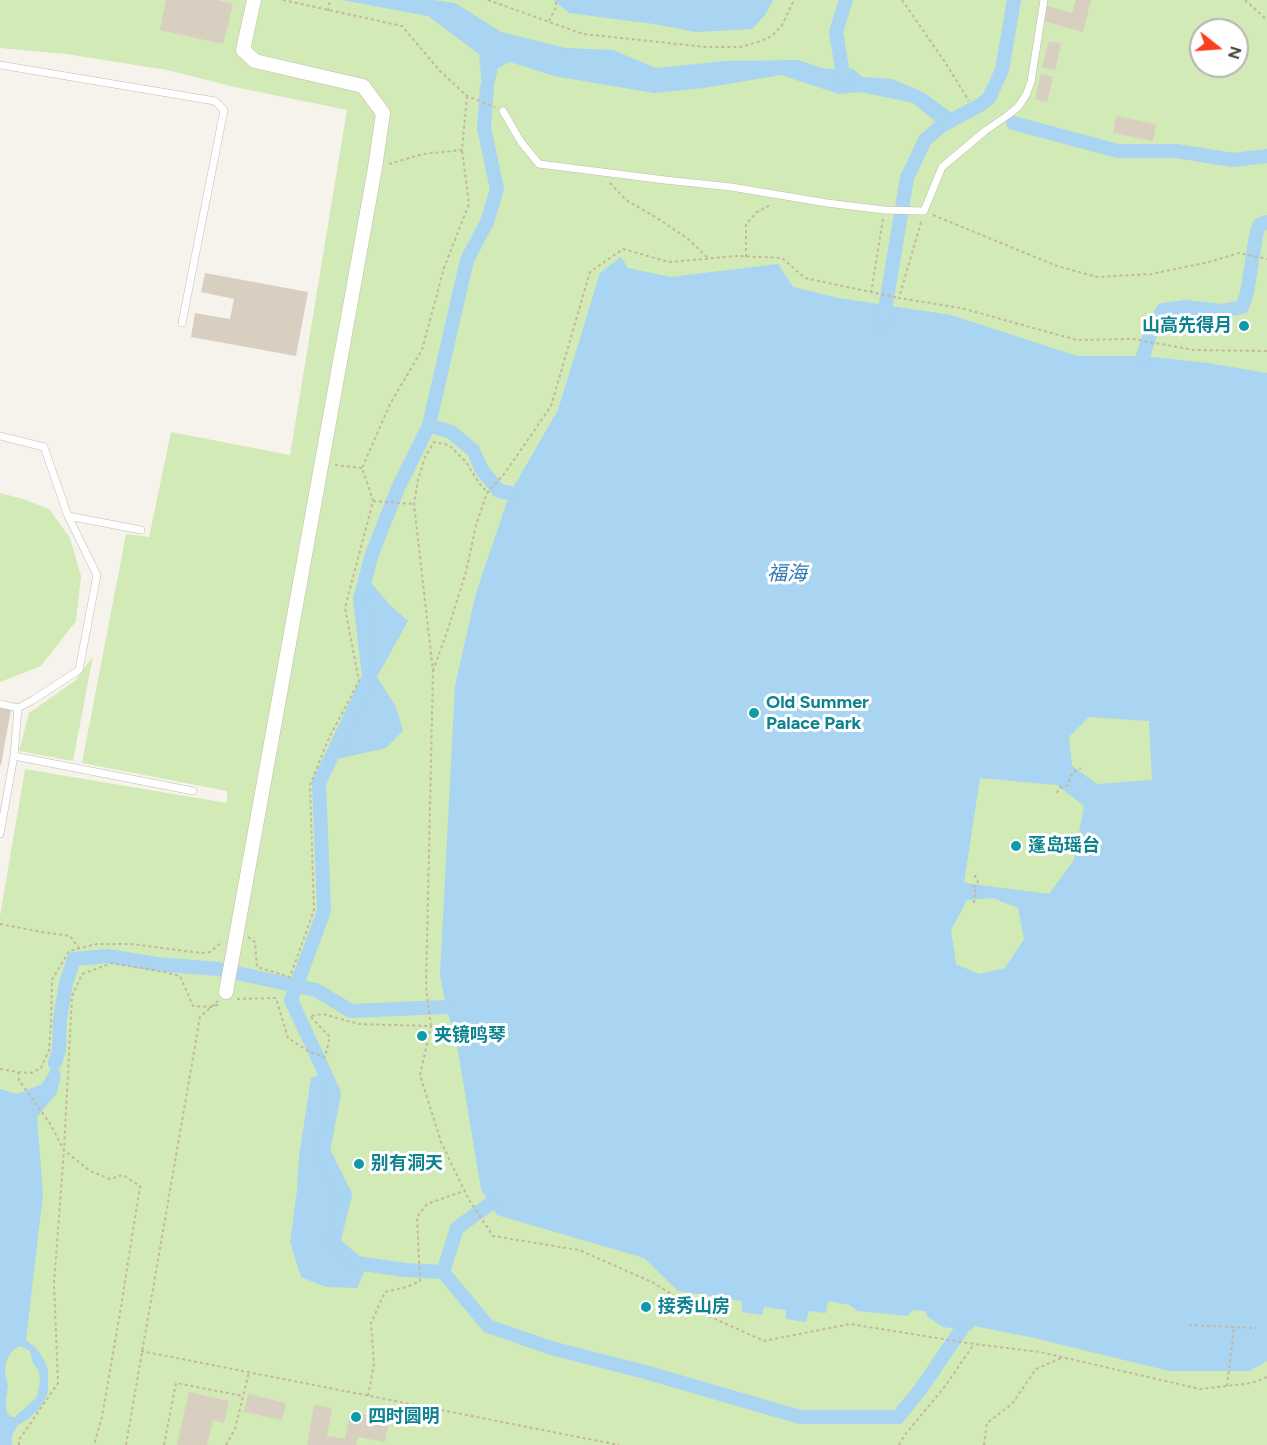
<!DOCTYPE html>
<html>
<head>
<meta charset="utf-8">
<style>
	body { margin:0 }
	#map { position:relative; width:1267px; height:1445px; overflow:hidden; background:#f6f3ec; font-family:Figtree,sans-serif }
	canvas { display:block }
	.north { position:absolute; left:1189px; top:18px; width:60px; height:60px; box-sizing:border-box; background:#fff; border:2px solid #b7b4b0; border-radius:50%; rotate:107deg; font-size:16px; font-weight:700; line-height:24px; text-align:center; color:#4b4439 }
	.north::after { content:''; display:block; margin:auto; width:21px; height:27px; background:#fc3f1d; clip-path:polygon(50% 0,100% 100%,50% 72%,0 100%) }
</style>
</head>
<body>
<div id="map">
<canvas width="1267" height="1445"></canvas>
<div class="north">N</div>
</div>
<script>
const c = document.querySelector('canvas').getContext('2d');
c.lineJoin = 'round';
function fillPath(path, color) { c.fillStyle = color; c.fill(path, 'evenodd'); }
const toPath = rows => new Path2D(rows.map(r => 'M' + r).join(''));
function trace(path, color, width, dash) { c.strokeStyle = color; c.lineWidth = width; c.lineCap = dash ? 'butt' : 'round'; c.setLineDash(dash || []); c.stroke(path); }
function drawText(font, color, halo, rows, align = 'center') {
  c.font = font + ' Figtree,"Noto Sans SC",sans-serif'; c.lineWidth = 6; c.setLineDash([]); c.textBaseline = 'middle'; c.strokeStyle = halo; c.fillStyle = color; for (const [text, x, y, turn = 0] of rows) {
    c.save(); c.translate(x, y); c.rotate((+turn || 0) * Math.PI / 180); c.textAlign = isNaN(turn) ? turn : align; if (halo) c.strokeText(text, 0, 0); c.fillText(text, 0, 0); c.restore();
  }
}
fillPath(toPath([
	[0,0,1267,0,1267,1445,0,1445,0,916,25,769,227,803,227,791,82,763,126,534,149,537,171,432,290,455,347,110,230,86,167,70,66,54,0,48],
	[1201,30,1237,30,1237,66,1201,66],
	[0,493,23,499,49,509,70,538,81,576,76,621,41,666,0,682],
	[93,656,73,761,19,751,29,713,76,680]
]), '#d2eab5');
fillPath(toPath([
	[342,0,433,0,455,3,501,32,566,48,613,50,656,68,726,61,798,60,825,69,852,68,862,77,892,79,923,92,959,118,941,126,913,103,861,92,839,94,781,75,703,88,654,93,554,76,510,62,498,68,493,89,482,86,479,54,428,16],
	[554,0,773,0,765,15,752,29,696,32,654,24,569,13],
	[621,257,628,268,671,277,778,264,793,287,839,298,951,315,1077,356,1143,356,1208,363,1267,373,1267,1361,1250,1371,1169,1371,1030,1337,974,1326,971,1331,943,1327,928,1317,925,1311,912,1310,908,1316,857,1311,850,1305,828,1301,826,1313,809,1311,806,1322,786,1319,786,1310,764,1307,762,1315,742,1312,742,1301,678,1291,644,1258,497,1215,481,1189,457,1045,446,1007,440,975,455,686,476,593,510,493,558,410,600,273],
	[1089,717,1149,721,1152,780,1097,784,1072,766,1069,737],
	[980,778,1057,785,1084,806,1074,860,1049,894,964,883],
	[993,898,1018,908,1024,939,1005,968,979,974,956,964,951,930,967,900],
	[366,577,390,605,408,621,377,677,396,707,403,731,386,748,337,759,332,756,369,677,360,599],
	[55,1063,61,1074,57,1093,37,1117,43,1194,26,1340,37,1349,44,1360,48,1370,48,1392,44,1401,38,1410,28,1419,18,1425,12,1435,12,1445,0,1445,0,1089,17,1094,42,1084],
	[20,1346,30,1351,33,1363,39,1371,40,1381,38,1393,36,1398,15,1417,11,1417,8,1414,6,1409,6,1398,8,1386,5,1372,6,1362,10,1354,14,1349],
	[325,1072,334,1093,323,1151,345,1195,333,1243,356,1263,367,1265,357,1288,326,1287,301,1277,290,1242,297,1191,299,1157,311,1078]
]), '#a9d4f2');
trace(toPath([
	[844,81,836,32,846,0],
	[487,87,484,128,497,189,487,222,467,260,429,425,398,488,372,554,360,599,369,677,319,783,324,911,291,1000,334,1093,323,1151,345,1195,333,1243,357,1263,405,1270,443,1272,488,1326,551,1348,645,1372,800,1417,898,1417,920,1390,961,1330],
	[1013,123,1118,151,1176,151,1233,160,1267,156],
	[883,322,907,178,925,140,941,126,980,105,989,98,1002,70,1014,0],
	[1143,356,1151,332,1163,310,1185,307,1222,311,1242,307,1247,293,1256,236,1259,225,1267,222],
	[429,425,451,432,473,450,482,470,499,491,510,493],
	[55,1063,59,1050,60,1019,66,983,74,959,107,956,156,964,218,969,316,990,351,1011,445,1007],
	[443,1272,457,1228,490,1204]
]), '#a9d4f2', 14);
fillPath(toPath([
	[166,0,216,0,233,4,223,44,160,30],
	[1076,0,1091,0,1083,32,1043,21,1047,6,1072,13],
	[1049,41,1061,44,1055,71,1042,67],
	[1041,74,1053,77,1047,102,1035,99],
	[1116,116,1156,124,1153,141,1113,133],
	[205,273,308,292,296,356,191,337,195,313,230,319,234,299,201,292],
	[0,707,11,709,1,765,0,765],
	[189,1392,229,1401,224,1423,213,1420,207,1445,177,1445],
	[248,1394,286,1403,282,1420,244,1412],
	[314,1405,332,1408,327,1436,345,1439,350,1412,389,1419,385,1442,358,1437,356,1445,307,1445]
]), '#d8cfc1');
const lane = toPath([
	[0,65,215,101,224,110,182,323],
	[503,111,521,142,539,164,665,180,731,187,827,203,884,210,924,211,942,167,985,131,1008,115,1018,107,1026,95,1031,82,1044,0],
	[0,436,44,447,68,516,97,575,79,670,33,700,18,708,0,704],
	[68,516,141,530],
	[18,708,14,756,193,791],
	[0,834,14,756]
]);
const street = toPath([
	[226,992,375,168,383,113,363,86,255,61,243,50,254,0]
]);
trace(lane, '#c2bbae', 8);
trace(street, '#c2bbae', 15);
trace(toPath([
	[283,0,402,26,440,71,467,96,495,107],
	[488,0,583,34,706,47,740,47,758,42,772,36,782,25,794,0],
	[902,0,945,62,969,101],
	[1245,0,1267,20],
	[328,11,330,0],
	[549,21,556,7,556,0],
	[389,164,423,154,462,150,467,96],
	[610,183,626,200,657,218,687,238,709,259],
	[933,215,1057,266,1097,277,1152,274,1209,262,1239,253,1267,259],
	[921,222,899,298,961,308,1077,340,1133,339,1194,350,1267,351],
	[746,257,746,224,757,212,772,204],
	[871,293,883,219],
	[335,465,362,468],
	[373,501,414,504],
	[433,671,449,626,466,572,476,525,487,493,505,473,551,406,590,272,623,249,669,262,738,256,782,258,805,278,899,298],
	[1057,793,1059,788,1068,785,1072,773,1081,768],
	[974,903,974,897,977,894,973,888,978,882,975,876,976,873],
	[0,924,42,932,70,936,79,948],
	[248,937,255,942,257,967,290,977,314,910,310,785,329,738,359,681,345,608,373,501,368,485,362,468,390,404,422,350,444,268,469,204,462,150],
	[237,999,276,998,288,1038,308,1051,325,1057,330,1037,310,1016,323,1014,359,1024,431,1026,420,1075,441,1142,469,1200,493,1236,579,1250,652,1282,702,1313,764,1341,850,1324,974,1344,1040,1352,1200,1389,1252,1383,1267,1377],
	[431,1026,426,987,433,671,414,504,418,480,425,457,434,442,449,445,466,462,479,483,487,492],
	[0,1069,18,1072,19,1080,49,1122,64,1150,90,1171,110,1179,123,1175,140,1186,121,1307,102,1417,94,1445],
	[18,1072,31,1073,41,1068,49,1050,51,1025,52,980,69,951,97,944,131,944,201,953,210,952,221,943],
	[1189,1325,1256,1328],
	[141,1351,619,1445],
	[1227,1386,1234,1328],
	[368,1396,374,1364,371,1323,385,1292,407,1287,420,1281,417,1217,427,1204,464,1191],
	[19,1445,19,1440,58,1383,54,1283,64,1150,72,996,82,974,112,963,164,972,180,976,193,1006,211,1007,220,1004],
	[126,1445,200,1017,218,1001],
	[164,1445,176,1383,243,1396],
	[226,1445,235,1429,249,1372],
	[899,1445,904,1436,946,1385,974,1344],
	[984,1445,987,1423,1012,1404,1036,1369,1064,1357]
]), '#c4b79f', 2, [3, 3]);
trace(lane, '#fff', 7);
trace(street, '#fff', 14);
for (const [x, y, r, color] of [
	[1244,326,6,"#0f9aa8"],
	[754,713,6,"#0f9aa8"],
	[1016,846,6,"#0f9aa8"],
	[422,1036,6,"#0f9aa8"],
	[359,1164,6,"#0f9aa8"],
	[646,1307,6,"#0f9aa8"],
	[356,1417,6,"#0f9aa8"]
]) { const dot = new Path2D(); dot.arc(x, y, r, 0, 2 * Math.PI); c.fillStyle = color; c.fill(dot); trace(dot, '#fff', 2); }
drawText('bold 18px', '#0d838f', '#fff', [
	["山高先得月",1232,326,"right"],
	["Old Summer",766,703],
	["Palace Park",766,724],
	["蓬岛瑶台",1028,846],
	["夹镜鸣琴",434,1036],
	["别有洞天",371,1164],
	["接秀山房",658,1307],
	["四时圆明",368,1417]
], 'left');
drawText('italic 20px', '#2e7ab2', '#fff', [
	["福海",787,574]
]);
</script>
</body>
</html>
